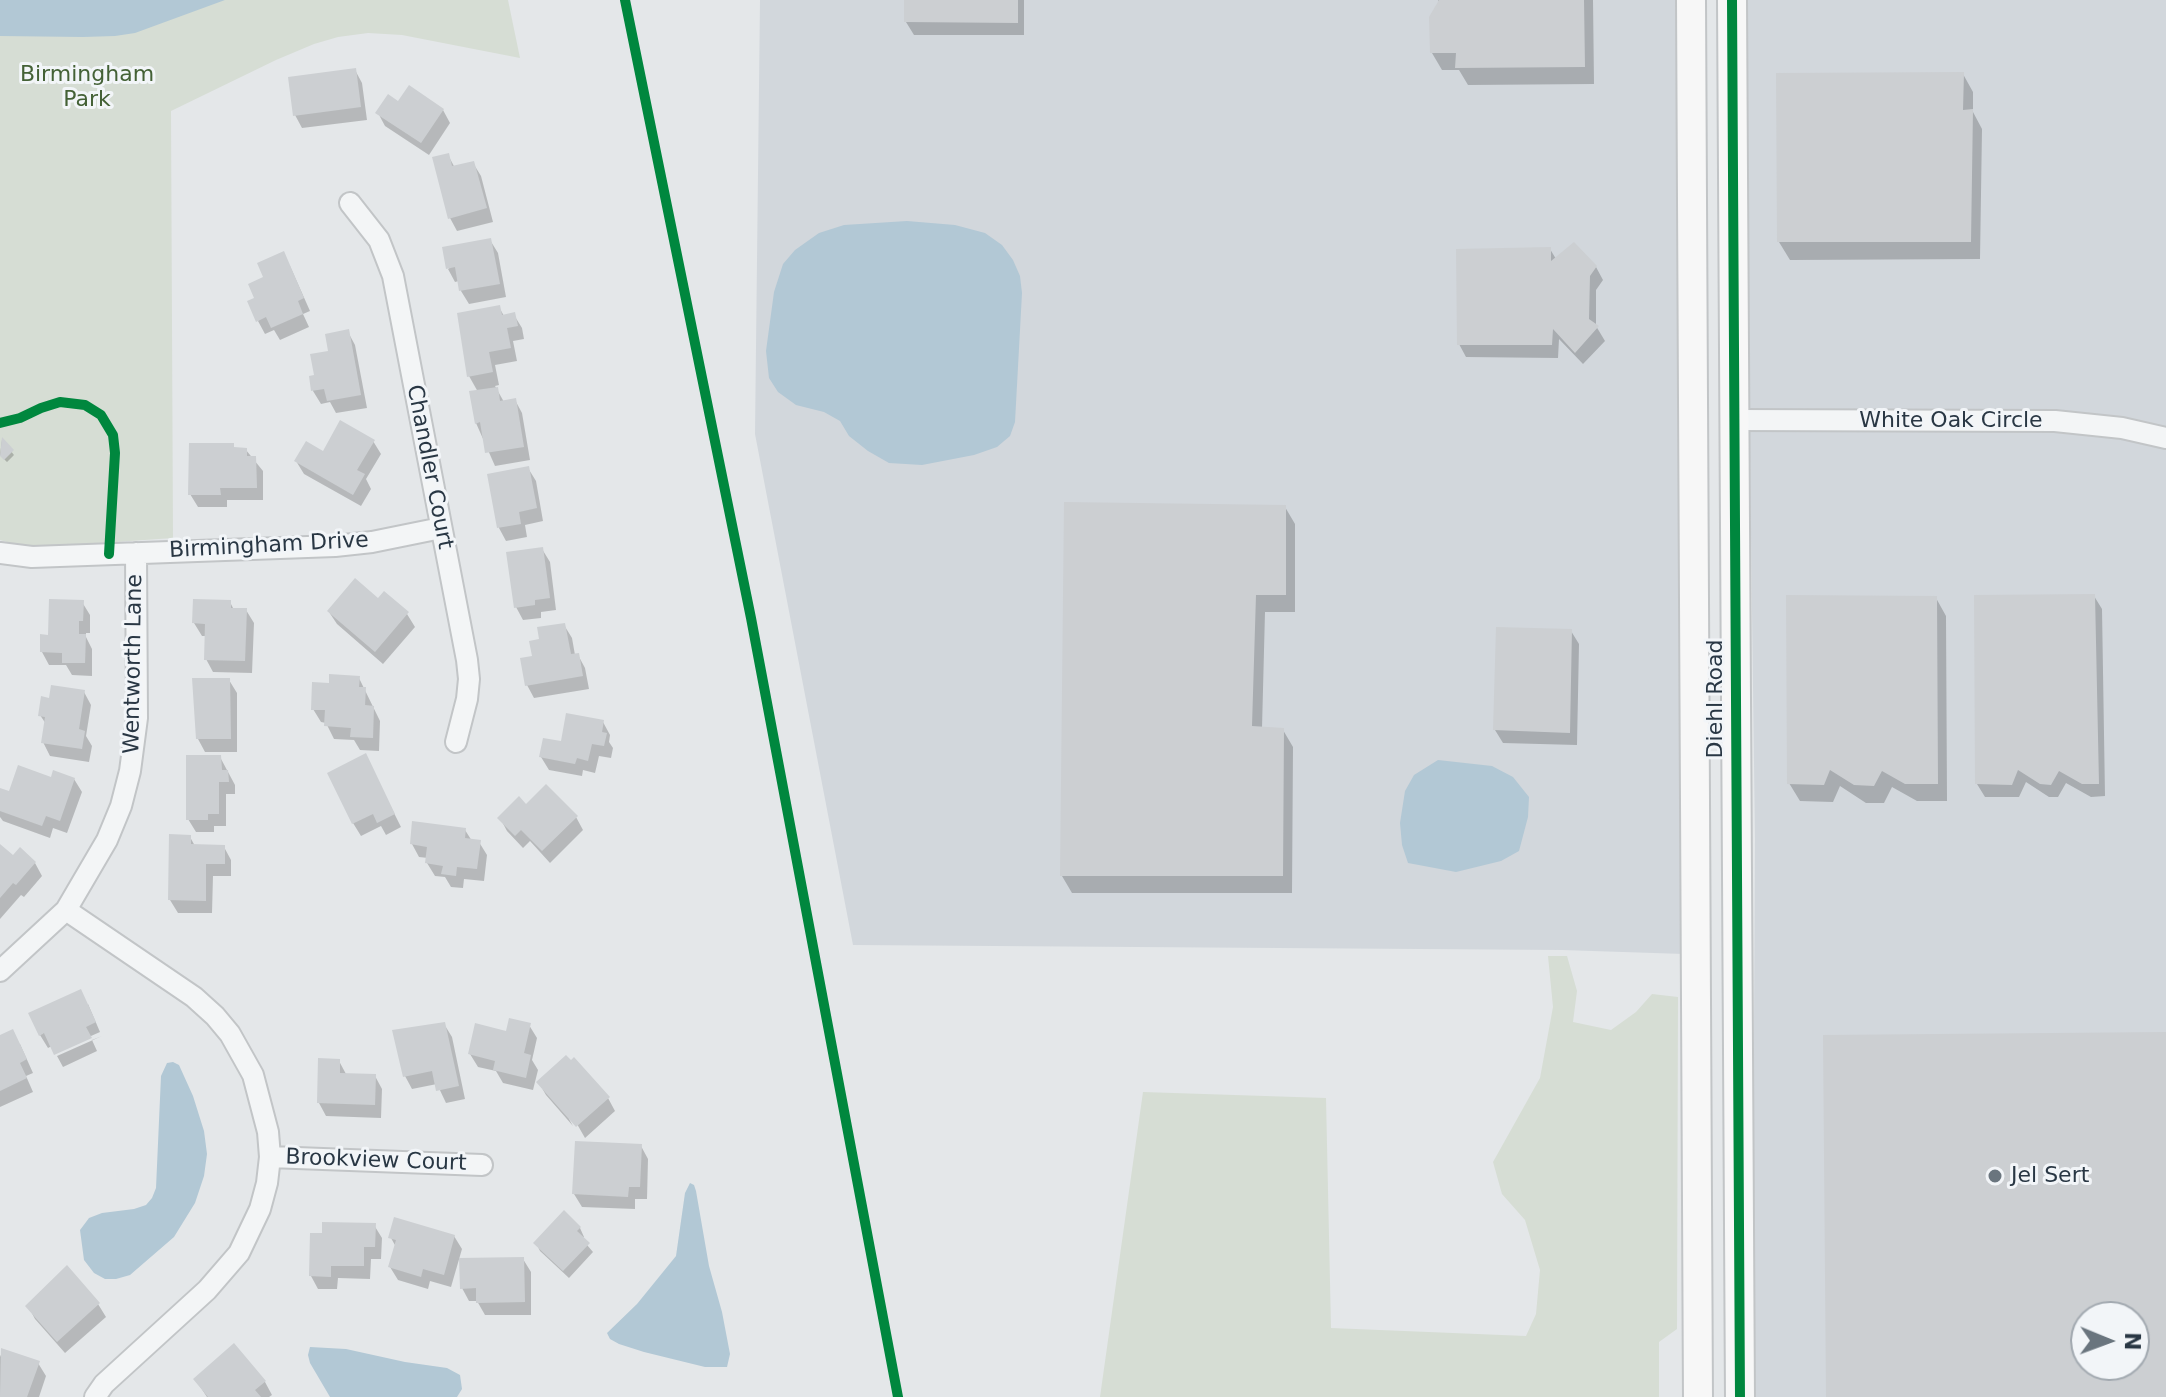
<!DOCTYPE html>
<html>
<head>
<meta charset="utf-8">
<style>
	body { margin:0 }
	#map { position:relative; width:2166px; height:1397px; overflow:hidden; background:#e4e7e9; font-family:"DejaVu Sans",sans-serif }
	canvas { display:block }
	.north { position:absolute; left:2070px; top:1301px; width:80px; height:80px; box-sizing:border-box; background:#f2f5f8; border:2px solid #a2a9b0; border-radius:50%; rotate:91deg; font-size:22px; font-weight:700; line-height:32px; text-align:center; color:#293744 }
	.north::after { content:''; display:block; margin:auto; width:28px; height:36px; background:#6a757e; clip-path:polygon(50% 0,100% 100%,50% 72%,0 100%) }
</style>
</head>
<body>
<div id="map">
<canvas width="2166" height="1397"></canvas>
<div class="north">N</div>
</div>
<script>
const c = document.querySelector('canvas').getContext('2d');
c.lineJoin = 'round';
function fillPath(path, color) { c.fillStyle = color; c.fill(path, 'evenodd'); }
const toPath = rows => new Path2D(rows.map(r => 'M' + r).join(''));
function trace(path, color, width, dash) { c.strokeStyle = color; c.lineWidth = width; c.lineCap = dash ? 'butt' : 'round'; c.setLineDash(dash || []); c.stroke(path); }
function drawText(font, color, halo, rows, align = 'center') {
  c.font = font + ' "DejaVu Sans",sans-serif'; c.lineWidth = 6; c.setLineDash([]); c.textBaseline = 'middle'; c.strokeStyle = halo; c.fillStyle = color; for (const [text, x, y, turn = 0] of rows) {
    c.save(); c.translate(x, y); c.rotate((+turn || 0) * Math.PI / 180); c.textAlign = isNaN(turn) ? turn : align; if (halo) c.strokeText(text, 0, 0); c.fillText(text, 0, 0); c.restore();
  }
}
fillPath(toPath([
	[760,0,1680,0,1684,954,1562,950,853,945,755,434],
	[1744,0,2166,0,2166,1397,1752,1397,1755,839],
	[2086,1317,2134,1317,2134,1365,2086,1365]
]), '#d2d7dc');
fillPath(toPath([
	[0,0,508,0,520,58,402,35,368,33,338,37,314,44,276,60,171,111,173,538,44,547,17,545,0,540],
	[1548,956,1567,956,1577,991,1573,1022,1611,1030,1636,1012,1652,994,1678,997,1677,1329,1659,1342,1659,1397,1100,1397,1143,1092,1326,1098,1331,1328,1526,1336,1536,1314,1540,1270,1525,1220,1502,1194,1493,1162,1540,1078,1553,1007]
]), '#d6ddd4');
fillPath(toPath([
	[0,0,225,0,135,33,115,36,83,37,0,36],
	[907,221,955,225,985,233,1002,245,1013,260,1020,276,1022,293,1015,422,1010,436,997,447,974,455,922,465,889,463,868,451,849,436,840,421,824,412,796,405,778,392,769,378,766,351,774,292,783,264,795,250,819,233,844,225],
	[1438,760,1492,766,1513,777,1529,797,1528,817,1519,851,1501,861,1456,872,1408,863,1402,845,1400,823,1405,791,1414,775],
	[173,1062,179,1065,193,1096,204,1131,207,1154,204,1176,195,1203,174,1237,130,1275,116,1279,105,1279,94,1273,84,1260,80,1230,89,1218,102,1213,134,1209,146,1205,152,1198,156,1188,161,1076,167,1063],
	[690,1183,694,1185,696,1191,709,1266,722,1312,730,1354,727,1367,705,1367,644,1352,619,1344,610,1339,607,1333,637,1304,676,1256,685,1193],
	[310,1347,346,1349,405,1362,447,1368,460,1375,462,1389,457,1397,330,1397,310,1363,308,1355]
]), '#b2c8d5');
fillPath(toPath([
	[906,0,1024,0,1024,35,914,35,906,22],
	[1438,0,1593,0,1594,84,1468,85,1459,70,1442,70,1432,53,1440,3],
	[355,70,362,83,367,120,302,128,295,115],
	[1963,74,1973,92,1973,112,1982,129,1980,259,1790,260,1779,242],
	[443,110,450,123,429,155,385,126,378,113],
	[448,155,455,168,473,163,481,176,493,222,457,231,450,218],
	[490,240,498,253,506,297,469,304,461,291,459,281,455,282,448,269],
	[1550,249,1556,259,1596,267,1603,280,1596,290,1596,326,1605,341,1583,364,1559,339,1558,358,1466,357,1459,344],
	[290,266,310,311,303,314,309,327,280,340,274,330,265,334,258,321],
	[499,307,504,316,514,315,522,328,524,339,513,341,517,361,495,365,499,385,495,386,504,402,515,400,522,413,530,460,495,466,476,423,478,392,469,376],
	[348,332,355,345,367,408,336,413,330,402,321,404,313,391,311,378,316,377],
	[2,440,14,455,7,462,0,455],
	[373,441,381,454,366,479,371,489,361,506,304,474,296,461],
	[235,449,246,450,263,471,263,500,227,500,227,507,198,507,190,494],
	[528,468,536,481,543,521,525,525,527,537,506,541,499,528,489,476],
	[1285,507,1295,524,1295,612,1265,612,1262,728,1283,730,1293,747,1292,893,1072,893,1062,876],
	[542,549,550,562,556,610,541,612,541,618,523,620,516,607],
	[2094,596,2102,609,2105,796,2091,797,2066,783,2058,797,2049,797,2026,782,2019,797,1985,797,1977,784],
	[1936,598,1946,616,1947,801,1917,801,1892,787,1884,803,1866,803,1840,786,1833,802,1800,801,1789,783],
	[378,601,407,614,415,627,383,664,337,624,329,612],
	[82,602,90,615,90,633,86,633,86,637,92,649,92,676,72,675,66,665,49,665,42,652,50,637],
	[230,602,234,610,246,610,254,623,252,673,213,672,206,659,207,636,202,636,194,623],
	[564,625,572,638,575,655,578,655,585,668,589,689,534,698,527,685,541,641],
	[1571,631,1579,644,1577,745,1503,743,1495,730],
	[359,678,380,721,379,751,360,750,354,740,334,739,326,723,321,722,313,709],
	[229,680,237,693,237,752,205,752,198,739],
	[84,692,91,705,86,736,92,746,89,762,50,756,43,742,46,724,40,715,51,700],
	[603,722,610,735,609,742,613,748,611,758,599,756,595,773,583,770,582,776,549,770,541,757],
	[220,757,235,785,235,794,226,794,226,826,214,826,214,832,196,832,188,819],
	[372,769,401,827,386,835,381,826,361,836,353,823],
	[74,779,82,792,67,833,53,828,50,838,3,821,0,817,0,794,10,794,52,780],
	[526,806,576,817,583,830,550,863,530,841,523,848,507,831,500,818],
	[465,830,472,841,479,842,487,855,484,881,464,879,463,888,451,887,445,877,435,876,427,863,428,858,419,857,412,844],
	[190,837,195,846,224,847,231,860,231,876,213,876,212,913,178,913,170,900],
	[0,848,13,858,35,863,42,876,24,897,21,895,0,919],
	[88,1004,100,1032,55,1052,52,1046,48,1048,40,1035],
	[444,1024,452,1037,465,1099,446,1103,437,1084,412,1089,405,1076],
	[529,1025,537,1038,532,1060,538,1070,533,1090,503,1083,496,1071,478,1067,470,1054,508,1033],
	[102,1036,92,1040,97,1051,63,1067,57,1056],
	[0,1037,20,1044,33,1073,26,1076,33,1092,0,1107],
	[339,1061,346,1074,375,1076,382,1089,381,1118,326,1116,319,1103],
	[539,1083,608,1098,615,1111,585,1138,573,1117,569,1119,573,1126,546,1095],
	[641,1146,648,1159,647,1199,635,1199,635,1209,582,1207,574,1194],
	[564,1213,580,1228,584,1237,582,1239,593,1252,569,1278,540,1251,536,1243],
	[374,1225,382,1238,381,1259,371,1259,370,1279,338,1278,337,1289,318,1289,311,1276],
	[454,1236,462,1249,451,1287,430,1281,428,1289,398,1280,390,1267,396,1247,391,1238],
	[523,1259,531,1272,531,1315,485,1315,477,1301,469,1301,462,1288],
	[98,1304,106,1317,65,1353,35,1319,28,1306],
	[3,1350,38,1363,46,1376,39,1397,0,1397,0,1357],
	[195,1379,265,1382,272,1395,269,1397,207,1397]
]), '#0003');
fillPath(toPath([
	[904,0,1018,0,1018,23,904,22],
	[1439,0,1584,0,1585,67,1455,68,1456,53,1430,53,1429,17],
	[356,68,361,107,293,116,288,77],
	[1964,72,1963,110,1973,109,1971,242,1777,242,1776,73],
	[409,85,444,109,421,143,375,113,388,94,398,101],
	[449,153,452,166,474,161,487,208,448,219,432,157],
	[491,238,500,284,459,291,455,267,446,269,442,247],
	[1574,242,1597,266,1590,276,1589,319,1599,326,1575,353,1553,329,1552,345,1457,345,1456,249,1551,247,1551,261],
	[284,251,304,298,298,301,303,314,271,328,266,317,256,322,247,301,254,298,248,284,263,277,257,263],
	[500,305,502,315,515,312,518,326,507,328,511,348,489,352,493,372,467,377,457,313],
	[349,329,361,395,327,401,324,389,311,391,309,376,314,375,310,354,328,351,325,334],
	[498,387,500,401,516,398,524,447,485,453,480,422,475,424,469,391],
	[340,420,375,440,357,470,365,474,353,495,294,461,306,441,323,451],
	[2,437,14,450,4,460,0,456],
	[189,443,234,443,234,447,247,448,247,456,256,456,257,488,220,488,221,495,188,495],
	[529,466,537,508,519,512,521,524,497,528,487,474],
	[1064,502,1286,505,1286,595,1256,595,1252,726,1284,728,1283,876,1060,876],
	[543,547,550,598,535,600,535,605,514,608,506,552],
	[355,578,378,598,384,591,409,612,375,652,327,611],
	[2095,594,2099,784,2082,784,2059,771,2051,785,2040,784,2018,770,2012,785,1975,784,1974,595],
	[1786,595,1937,596,1938,784,1905,784,1882,771,1874,786,1854,785,1830,770,1824,785,1787,784],
	[49,599,84,600,83,621,79,621,79,634,86,634,85,663,62,663,62,653,40,652,40,634,48,635],
	[193,599,231,600,231,608,247,608,245,661,204,660,205,624,192,623],
	[565,623,571,654,579,653,583,676,525,686,520,658,532,656,529,641,539,639,537,627],
	[1496,627,1572,629,1570,733,1493,730],
	[329,674,360,676,359,687,366,687,365,705,374,706,373,738,350,737,351,728,324,726,325,710,311,710,312,682,329,683],
	[192,678,230,678,231,739,196,739],
	[51,685,85,690,79,729,85,731,82,749,41,743,45,717,38,716,41,696,49,698],
	[566,713,604,720,602,732,607,733,604,746,592,744,588,761,577,758,575,764,539,757,543,738,561,741],
	[366,753,395,814,377,823,373,814,352,824,327,773],
	[186,755,221,755,222,770,228,770,229,782,219,782,219,814,208,814,208,820,186,820],
	[18,765,51,777,53,770,75,778,60,821,46,816,42,826,0,811,0,788,9,791],
	[546,784,578,816,542,851,521,830,515,836,497,818,519,796,526,804],
	[412,821,466,828,465,838,481,840,477,869,457,867,456,876,441,874,443,866,425,863,427,847,410,844],
	[169,834,191,835,191,844,225,845,225,864,206,864,206,901,168,900],
	[0,844,13,855,20,847,36,862,16,885,13,883,0,898],
	[81,989,96,1022,86,1027,92,1038,54,1055,44,1033,39,1036,28,1013],
	[509,1018,531,1023,524,1053,531,1055,526,1078,493,1070,495,1061,468,1054,475,1023,506,1031],
	[445,1022,459,1086,436,1091,432,1071,403,1077,392,1030],
	[13,1029,27,1059,20,1063,27,1078,0,1091,0,1035],
	[2166,1032,2166,1397,1826,1397,1823,1035],
	[2086,1317,2134,1317,2134,1365,2086,1365],
	[566,1055,571,1060,574,1057,610,1097,576,1127,536,1082],
	[318,1058,340,1059,340,1073,376,1074,375,1105,317,1103],
	[575,1141,642,1144,640,1187,629,1187,628,1197,572,1194],
	[564,1210,581,1227,577,1231,590,1243,563,1271,533,1243],
	[394,1217,455,1235,444,1275,423,1269,421,1277,388,1267,396,1240,388,1238],
	[322,1222,376,1223,375,1247,364,1247,364,1266,331,1266,331,1277,309,1276,310,1233,322,1233],
	[524,1257,525,1302,476,1303,476,1288,460,1289,459,1258],
	[67,1265,100,1303,57,1342,25,1306],
	[234,1343,266,1381,255,1390,261,1397,208,1397,193,1379],
	[1,1348,40,1361,27,1397,0,1397]
]), '#cccfd2');
const street = toPath([
	[350,203,379,240,393,276,467,660,469,679,467,699,456,742],
	[1735,420,2055,421,2122,428,2166,438],
	[0,553,32,557,335,546,372,542,441,528],
	[66,910,194,997,215,1016,230,1034,253,1075,268,1132,270,1157,267,1183,260,1209,239,1253,207,1290,104,1384,95,1397],
	[0,971,66,910,107,840,121,806,130,771,137,718,136,553],
	[270,1157,482,1165]
]);
const secondary = toPath([
	[1691,0,1698,1397],
	[1732,0,1740,1397]
]);
trace(street, '#c2c5c7', 24);
trace(secondary, '#c2c5c7', 32);
trace(street, '#f3f5f6', 20);
trace(secondary, '#f7f7f7', 28);
trace(toPath([
	[625,0,751,618,898,1397],
	[1732,0,1740,1397],
	[0,423,20,418,41,408,60,402,85,405,101,415,113,435,115,453,109,554]
]), '#00873e', 10);
for (const [x, y, r, color] of [
	[1995,1176,8,"#6a757e"]
]) { const dot = new Path2D(); dot.arc(x, y, r, 0, 2 * Math.PI); c.fillStyle = color; c.fill(dot); trace(dot, '#f2f5f8', 3); }
drawText('22px', '#446136', '#f2f5f8', [
	["Birmingham",87,75],
	["Park",87,100]
]);
drawText('22px', '#293744', '#f2f5f8', [
	["White Oak Circle",1951,421],
	["Chandler Court",429,467,79],
	["Birmingham Drive",269,546,-3],
	["Wentworth Lane",134,664,-89],
	["Diehl Road",1716,699,-90],
	["Brookview Court",376,1161,2]
]);
drawText('22px', '#293744', '#f2f5f8', [
	["Jel Sert",2011,1176]
], 'left');
</script>
</body>
</html>
